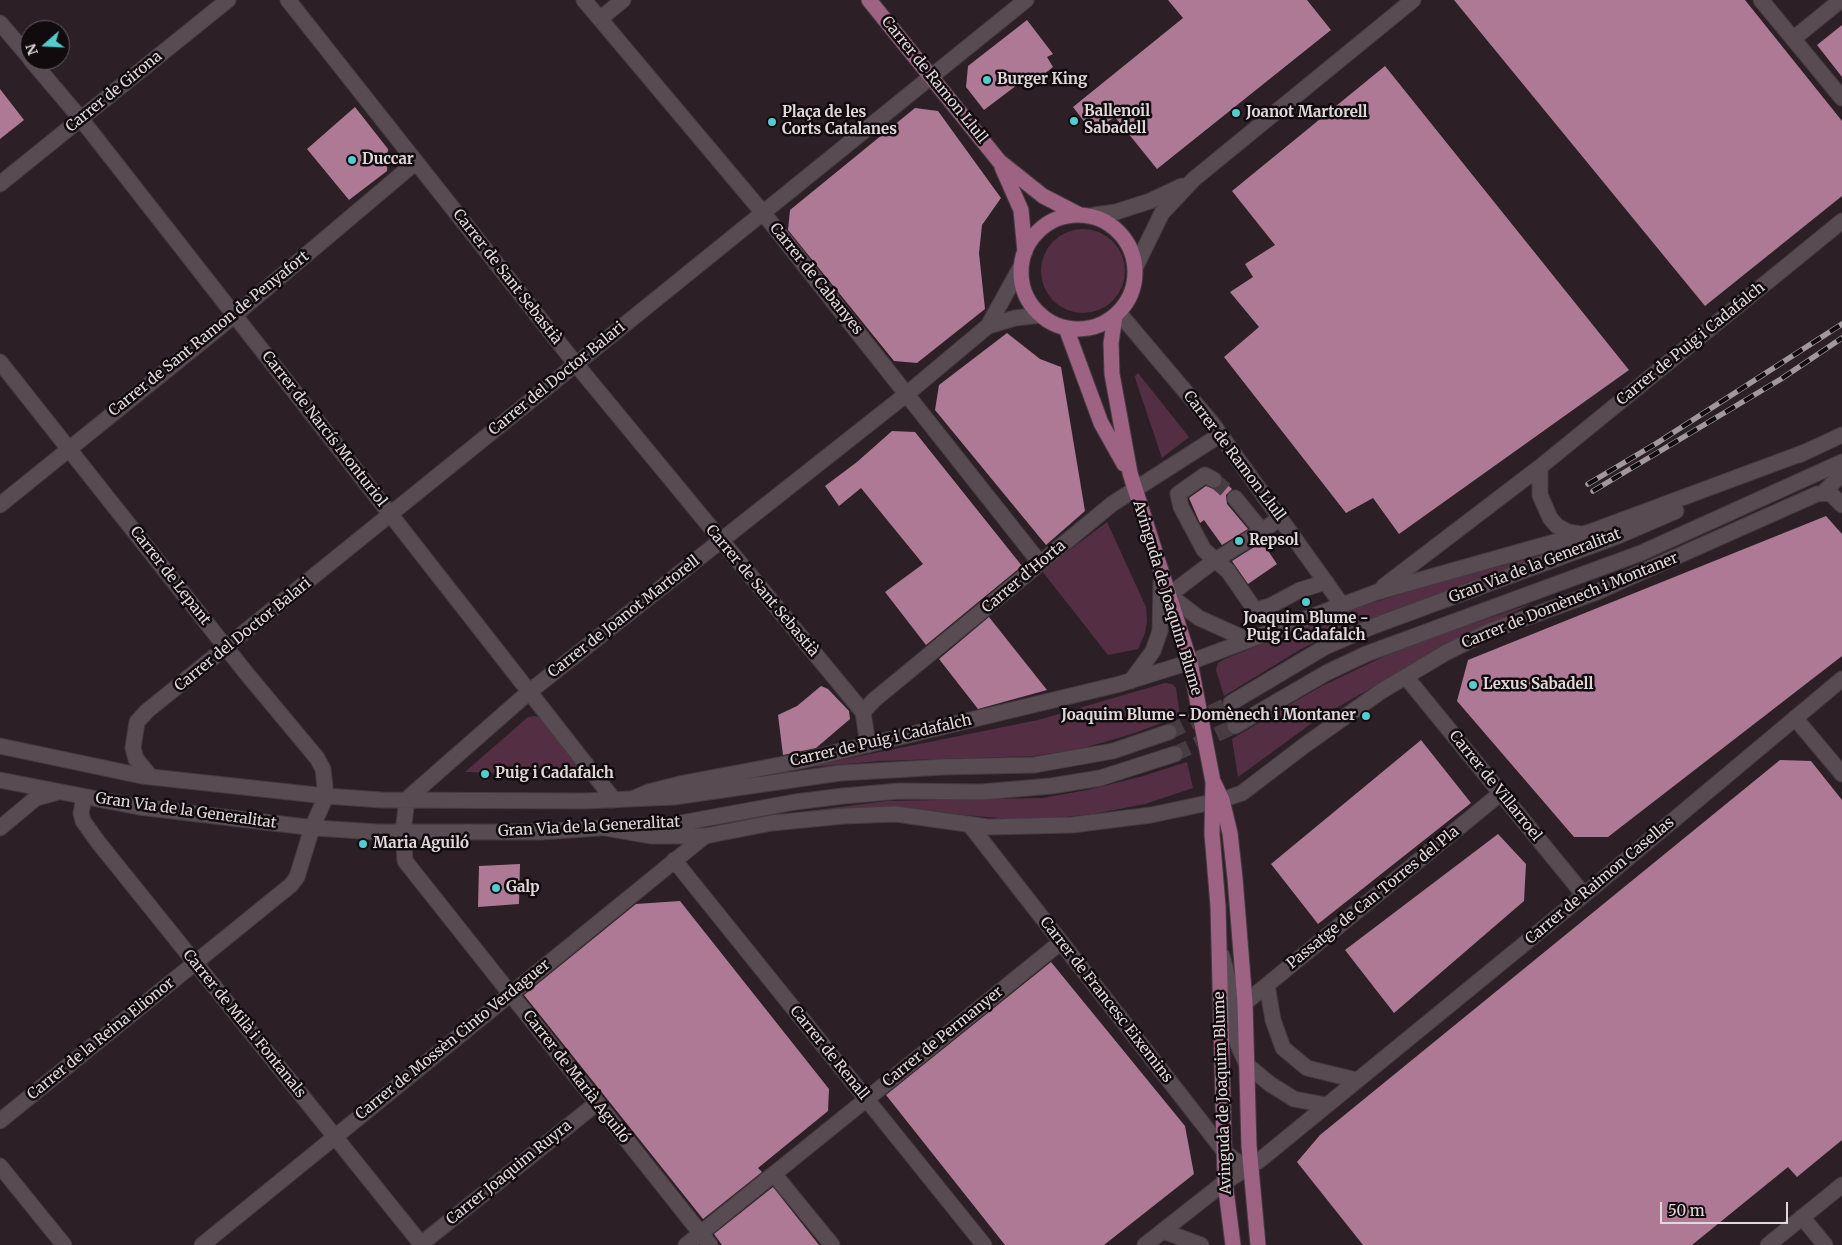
<!DOCTYPE html>
<html>
<head>
<meta charset="utf-8">
<style>
	body { margin:0 }
	#map { position:relative; width:1842px; height:1245px; overflow:hidden; background:#2c2026; font-family:Merriweather,serif }
	canvas { display:block }
	.north { position:absolute; left:20px; top:20px; width:50px; height:50px; box-sizing:border-box; background:#110b0e; border:1px solid #645d60; border-radius:50%; rotate:251deg; font-size:14px; font-weight:700; line-height:20px; text-align:center; color:#e1d8dc }
	.north::after { content:''; display:block; margin:auto; width:18px; height:22px; background:#52cdcf; clip-path:polygon(50% 0,100% 100%,50% 72%,0 100%) }
	.scale { position:absolute; left:1660px; top:1202px; width:128px; height:22px; box-sizing:border-box; border:2px solid #e1d8dc; border-top:0; padding-left:6px; font-size:15px; line-height:18px; white-space:nowrap; color:#e1d8dc; -webkit-text-stroke:4px #110b0e; paint-order:stroke }
</style>
</head>
<body>
<div id="map">
<canvas width="1842" height="1245"></canvas>
<div class="north">N</div>
<div class="scale">50 m</div>
</div>
<script>
const c = document.querySelector('canvas').getContext('2d');
c.lineJoin = 'round';
function fillPath(path, color) { c.fillStyle = color; c.fill(path, 'evenodd'); }
const toPath = rows => new Path2D(rows.map(r => 'M' + r).join(''));
function trace(path, color, width, dash) { c.strokeStyle = color; c.lineWidth = width; c.lineCap = dash ? 'butt' : 'round'; c.setLineDash(dash || []); c.stroke(path); }
function drawText(font, color, halo, rows, align = 'center') {
  c.font = font + ' Merriweather,serif'; c.lineWidth = 5; c.setLineDash([]); c.textBaseline = 'middle'; c.strokeStyle = halo; c.fillStyle = color; for (const [text, x, y, turn = 0] of rows) {
    c.save(); c.translate(x, y); c.rotate((+turn || 0) * Math.PI / 180); c.textAlign = isNaN(turn) ? turn : align; if (halo) c.strokeText(text, 0, 0); c.fillText(text, 0, 0); c.restore();
  }
}
fillPath(toPath([
	'1041 271a42 42 0 1 1 84 0a42 42 0 1 1-84 0Z',
	[1138,373,1189,437,1162,458,1136,381,1135,376],
	[1107,522,1146,607,1147,621,1145,633,1138,649,1108,655,1042,571],
	[1558,551,1337,631,1301,649,1224,696,1216,670,1218,663,1225,659,1336,614,1443,581],
	[1533,603,1454,640,1319,718,1238,777,1232,739,1273,714,1322,686,1404,647],
	[1165,683,1172,684,1176,688,1180,716,1132,734,1080,749,1034,756,879,761,801,768,1038,720],
	[535,716,541,718,584,775,465,772,528,717],
	[1187,762,1193,788,1145,804,1093,814,1045,819,1000,818,963,815,919,809,875,808,792,813,887,801,1042,798,1087,790,1140,777]
]), '#542f43');
fillPath(toPath([
	[1168,0,1307,0,1331,30,1157,169,1115,117,1092,132,1073,107,1183,18],
	[1454,0,1745,0,1842,121,1842,196,1705,306],
	[1027,20,1053,54,1047,57,1053,67,1038,79,1034,74,1021,82,984,110,966,87,968,66],
	[1842,25,1842,77,1817,45],
	[1385,66,1629,370,1399,534,1373,498,1346,513,1224,357,1259,327,1230,292,1253,277,1245,264,1275,245,1232,191],
	[0,89,24,120,0,139],
	[355,107,388,149,387,171,349,200,307,149],
	[915,108,938,111,1001,198,982,225,979,253,985,309,917,363,894,361,788,230,790,210],
	[1007,333,1040,359,1061,367,1085,511,1046,545,935,410,939,385],
	[892,431,915,432,1022,566,926,645,885,592,923,564,861,488,839,506,825,486,857,462],
	[1223,480,1232,489,1226,495,1227,504,1248,529,1222,545,1204,520,1200,523,1189,498,1206,486,1214,489,1218,488],
	[1826,516,1842,534,1842,656,1608,837,1574,837,1457,701,1468,660],
	[1262,542,1277,564,1248,584,1232,561],
	[989,617,1047,690,978,709,939,659],
	[821,686,828,689,849,711,850,719,816,748,783,755,778,715,797,706],
	[1421,740,1471,803,1318,924,1271,864],
	[1780,760,1811,761,1842,800,1842,1140,1797,1177,1788,1167,1692,1245,1363,1245,1297,1162,1320,1135],
	[1498,834,1526,864,1524,901,1394,1013,1345,950],
	[520,864,519,904,478,907,479,866],
	[680,901,829,1089,828,1111,758,1168,762,1172,703,1219,524,995,636,904],
	[1051,962,1185,1126,1194,1174,1104,1245,1005,1245,886,1095],
	[773,1187,819,1245,722,1245,714,1234]
]), '#ad7994');
trace(toPath([
	[1214,480,1235,498],
	[1169,732,1231,703],
	[1175,754,1235,726]
]), '#473c41', 15, [15, 8]);
const minor = toPath([
	[288,0,575,363,863,712],
	[584,0,764,214,1040,563],
	[1761,0,1842,98],
	[600,19,623,0],
	[0,23,30,58],
	[1793,39,1841,0],
	[31,60,81,119,614,800],
	[0,184,228,0],
	[1094,215,1116,212,1150,201,1182,186],
	[1135,268,1162,213,1194,179,1413,0],
	[1119,313,1212,423,1342,605],
	[988,326,1015,318,1041,315],
	[0,362,247,674,317,758,323,769,326,796,312,828,297,877,291,885,0,1121],
	[1799,455,1842,435],
	[1540,467,1540,495,1550,518,1557,526,1568,532,1580,534],
	[1214,480,1205,475,1178,494,1181,507,1204,550,1228,571,1255,610,1270,606,1300,590,1326,582],
	[1824,492,1842,474],
	[1235,498,1262,531,1280,518],
	[0,505,235,315,416,162],
	[1384,586,1540,467,1842,221],
	[1248,640,1199,618,1169,595,1214,561,1262,531],
	[1406,677,1584,895],
	[1131,681,1153,651,1160,631,1161,582],
	[1231,703,1325,647,1371,627,1618,536,1676,511],
	[1795,718,1842,774],
	[1235,726,1326,673,1366,654,1641,553,1842,462],
	[868,745,863,712,874,700,1112,504,1220,435],
	[0,746,142,776,326,796,382,800,584,801,674,797,840,773,944,767,1034,765,1113,751,1169,732],
	[151,777,136,759,133,748,137,722,147,711,1026,0],
	[0,780,139,807,315,828,378,832,540,832,614,827],
	[84,797,81,813,83,821,98,842,422,1245],
	[632,799,648,792,684,783,800,761,1120,684,1190,662,1377,592,1590,532,1808,451],
	[969,824,1224,1151,1236,1161,1251,1167],
	[637,826,670,825,795,802,843,796,900,791,981,792,1051,786,1100,778,1175,754],
	[0,828,36,798,55,793],
	[605,828,651,836,705,836,772,823,844,816,896,814,988,827,1072,825,1151,815,1222,800,1242,793,1305,745,1380,692,1447,652,1490,631,1597,592,1817,494,1830,493,1842,505],
	[674,860,984,1245],
	[1222,956,1228,978,1235,1038,1247,1065,1270,1084,1294,1099,1326,1105],
	[1267,985,1273,1020,1283,1048,1307,1068,1356,1080],
	[1245,1003,1501,793],
	[0,1166,64,1245],
	[774,1174,832,1245],
	[1802,1217,1825,1245],
	[1163,1231,1201,1245],
	[421,1244,597,1103],
	[202,1245,705,836],
	[686,1245,1061,942],
	[710,1245,405,861,403,832,407,799,529,692,908,393,988,326,1020,268],
	[1145,1245,1225,1182,1260,1160,1584,895,1842,679],
	[1768,1245,1842,1185]
]);
const major = toPath([
	[869,0,999,161,1043,196,1078,214],
	[1002,167,1021,210,1025,252],
	'1021 272a57 57 0 1 1 114 0a57 57 0 1 1-114 0Z',
	[1115,316,1111,343,1112,374,1130,473,1190,662,1213,782,1212,834,1218,906,1225,1182,1233,1245],
	[1066,328,1101,423,1124,464],
	[1214,783,1222,800,1230,833,1235,878,1245,1003,1249,1146,1258,1245]
]);
trace(minor, '#453b40', 17);
trace(major, '#453b40', 17);
trace(minor, '#594b52', 15);
trace(major, '#9e6283', 15);
const rail = toPath([
	[1588,484,1657,443,1842,324],
	[1593,491,1781,379,1842,338]
]);
trace(rail, '#a1979c', 5.5);
trace(rail, '#110b0e', 4, [11]);
for (const [x, y, r, color] of [
	[987,80,5,"#52cdcf"],
	[1236,113,5,"#52cdcf"],
	[1074,121,5,"#52cdcf"],
	[772,122,5,"#52cdcf"],
	[352,160,5,"#52cdcf"],
	[1239,541,5,"#52cdcf"],
	[1306,602,5,"#52cdcf"],
	[1473,685,5,"#52cdcf"],
	[1366,716,5,"#52cdcf"],
	[485,774,5,"#52cdcf"],
	[363,844,5,"#52cdcf"],
	[496,888,5,"#52cdcf"]
]) { const dot = new Path2D(); dot.arc(x, y, r, 0, 2 * Math.PI); c.fillStyle = color; c.fill(dot); trace(dot, '#110b0e', 2); }
drawText('15px', '#e1d8dc', '#110b0e', [
	["Carrer de Ramon Llull",934,80,51],
	["Carrer de Girona",114,92,-39],
	["Carrer de Sant Sebastià",507,277,52],
	["Carrer de Cabanyes",816,279,51],
	["Carrer de Sant Ramon de Penyafort",209,334,-39],
	["Carrer de Puig i Cadafalch",1691,344,-39],
	["Carrer del Doctor Balari",557,379,-39],
	["Carrer de Narcís Monturiol",324,429,52],
	["Carrer de Ramon Llull",1234,456,53],
	["Gran Via de la Generalitat",1535,566,-21],
	["Carrer de Lepant",170,576,52],
	["Carrer d'Horta",1024,577,-40],
	["Carrer de Sant Sebastià",762,591,50],
	["Avinguda de Joaquim Blume",1167,598,73],
	["Carrer de Domènech i Montaner",1570,601,-22],
	["Carrer de Joanot Martorell",624,617,-38],
	["Carrer del Doctor Balari",243,635,-39],
	["Carrer de Puig i Cadafalch",881,741,-13],
	["Carrer de Villarroel",1495,786,51],
	["Gran Via de la Generalitat",186,811,8],
	["Gran Via de la Generalitat",589,827,-3],
	["Carrer de Raimon Casellas",1600,881,-40],
	["Passatge de Can Torres del Pla",1373,898,-39],
	["Carrer de Francesc Eixemins",1106,1000,52],
	["Carrer de Milà i Fontanals",244,1024,51],
	["Carrer de Permanyer",943,1037,-39],
	["Carrer de la Reina Elionor",101,1039,-39],
	["Carrer de Mossèn Cinto Verdaguer",453,1040,-39],
	["Carrer de Renall",829,1053,51],
	["Carrer de Marià Aguiló",576,1077,52],
	["Avinguda de Joaquim Blume",1223,1093,-92],
	["Carrer Joaquim Ruyra",509,1173,-39]
]);
drawText('bold 15px', '#e1d8dc', '#110b0e', [
	["Burger King",997,80],
	["Ballenoil",1084,112],
	["Sabadell",1084,129],
	["Plaça de les",782,113],
	["Corts Catalanes",782,130],
	["Joanot Martorell",1246,113],
	["Duccar",362,160],
	["Repsol",1249,541],
	["Joaquim Blume -",1306,619,"center"],
	["Puig i Cadafalch",1306,636,"center"],
	["Lexus Sabadell",1483,685],
	["Joaquim Blume - Domènech i Montaner",1356,716,"right"],
	["Puig i Cadafalch",495,774],
	["Maria Aguiló",373,844],
	["Galp",506,888]
], 'left');
</script>
</body>
</html>
